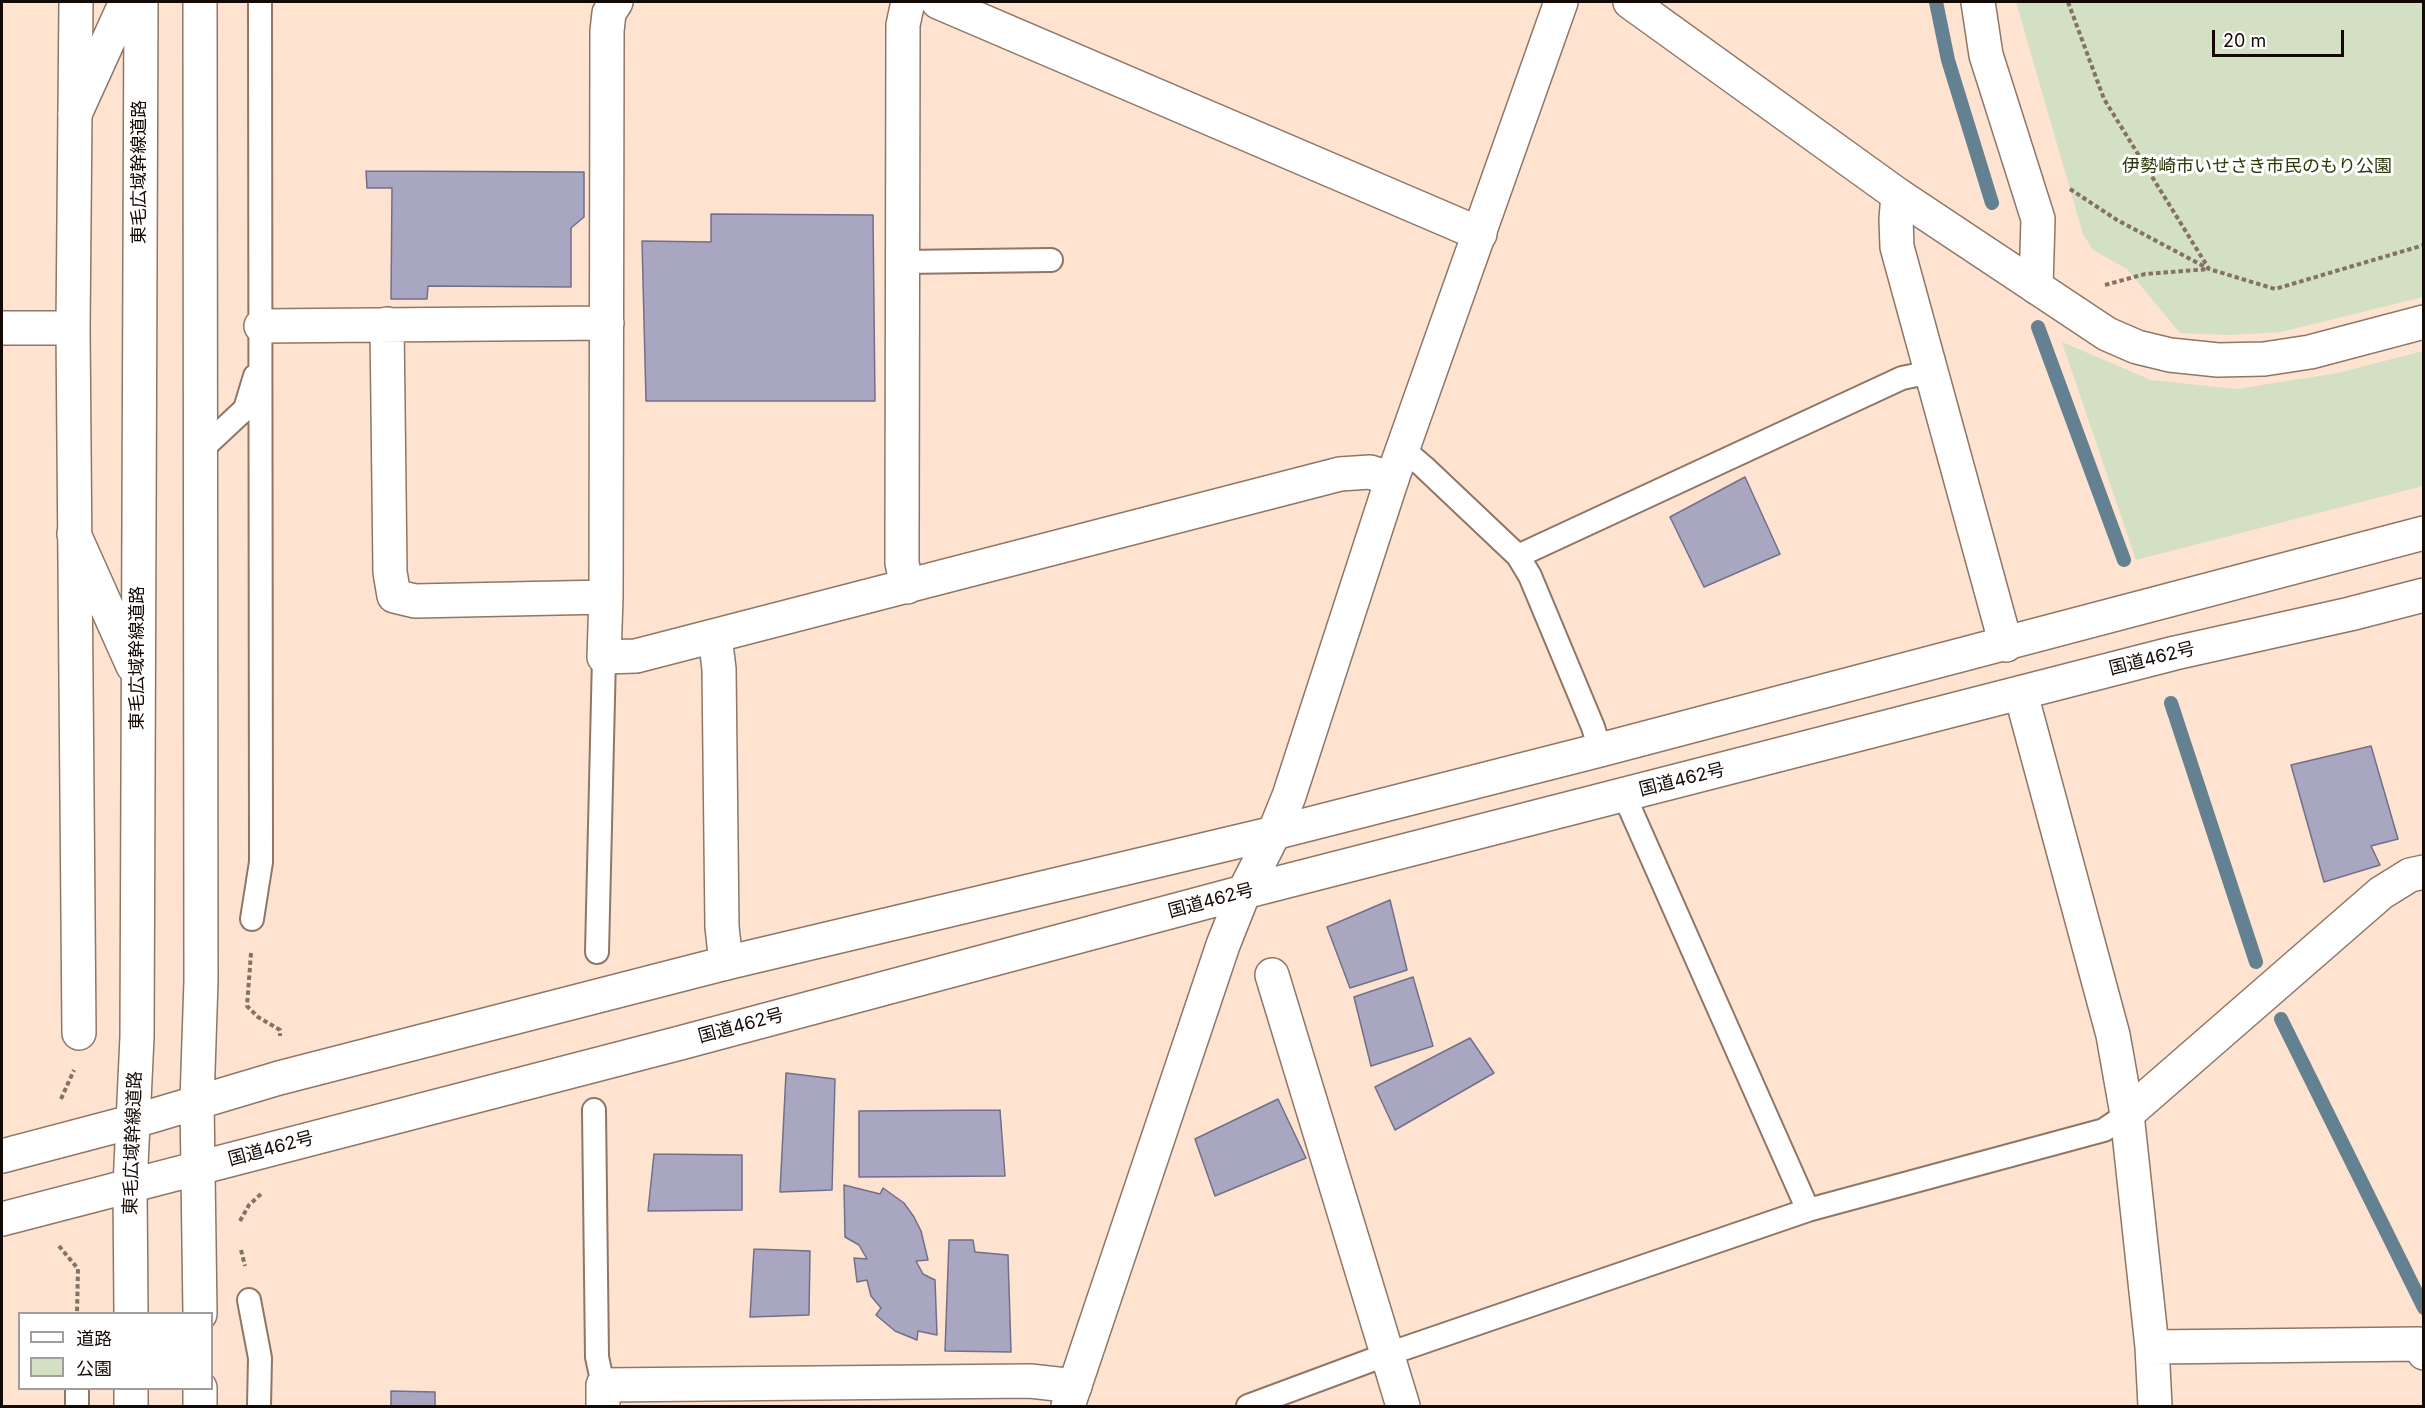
<!DOCTYPE html>
<html>
<head>
<meta charset="utf-8">
<style>
	body { margin:0 }
	#map { position:relative; width:2425px; height:1408px; overflow:hidden; background:#fee3d0; font-family:Inter,"Noto Sans JP",sans-serif }
	canvas { display:block }
	.frame { position:absolute; inset:0; border:3px solid #130a05; pointer-events:none }
	.legend { position:absolute; left:18px; top:1312px; width:195px; height:78px; box-sizing:border-box; background:#fff; border:2px solid #a19d9b; margin:0; padding:8px 10px; list-style:none; font-size:18px; color:#130a05 }
	.legend li { display:flex; align-items:center; gap:12px; height:30px }
	.legend b { width:30px; border:2px solid #a19d9b }
	.scale { position:absolute; left:2212px; top:30px; width:132px; height:27px; box-sizing:border-box; border:3px solid #130a05; border-top:0; padding-left:8px; font-size:18px; line-height:21px; white-space:nowrap; color:#130a05; -webkit-text-stroke:4px #fff; paint-order:stroke }
</style>
</head>
<body>
<div id="map">
<canvas width="2425" height="1408"></canvas>
<div class="frame"></div>
<ul class="legend">
<li><b style="height:8px;background:#fff"></b>道路</li>
<li><b style="height:16px;background:#d3e0c3"></b>公園</li>
</ul>
<div class="scale">20 m</div>
</div>
<script>
const c = document.querySelector('canvas').getContext('2d');
c.lineJoin = 'round';
function fillPath(path, color) { c.fillStyle = color; c.fill(path, 'evenodd'); }
const toPath = rows => new Path2D(rows.map(r => 'M' + r).join(''));
function trace(path, color, width, dash) { c.strokeStyle = color; c.lineWidth = width; c.lineCap = dash ? 'butt' : 'round'; c.setLineDash(dash || []); c.stroke(path); }
function drawText(font, color, halo, rows, align = 'center') {
  c.font = font + ' Inter,"Noto Sans JP",sans-serif'; c.lineWidth = 6; c.setLineDash([]); c.textBaseline = 'middle'; c.strokeStyle = halo; c.fillStyle = color; for (const [text, x, y, turn = 0] of rows) {
    c.save(); c.translate(x, y); c.rotate((+turn || 0) * Math.PI / 180); c.textAlign = isNaN(turn) ? turn : align; if (halo) c.strokeText(text, 0, 0); c.fillText(text, 0, 0); c.restore();
  }
}
fillPath(toPath([
	[2016,2,2423,2,2423,297,2281,332,2229,335,2180,333,2127,269,2093,250,2083,234],
	[2062,342,2151,380,2237,389,2338,373,2423,351,2423,486,2136,560]
]), '#d3e0c3');
trace(toPath([
	[1936,2,1948,60,1992,203],
	[2038,327,2124,560],
	[2171,703,2256,962],
	[2281,1019,2424,1308]
]), '#648192', 14);
const building = toPath([
	[366,171,584,172,584,217,571,228,571,287,428,286,427,299,391,299,392,188,367,188,366,171],
	[711,214,873,215,875,401,646,401,642,241,711,242,711,214],
	[1745,477,1780,554,1704,587,1670,517,1745,477],
	[2371,746,2398,839,2371,846,2380,865,2324,882,2291,765,2371,746],
	[1390,900,1407,970,1350,988,1327,927,1390,900],
	[1413,977,1433,1046,1371,1066,1354,997,1413,977],
	[1470,1038,1494,1073,1395,1130,1375,1087,1470,1038],
	[786,1073,835,1079,832,1190,780,1192,786,1073],
	[1278,1099,1306,1158,1215,1196,1195,1139,1278,1099],
	[1000,1110,1005,1176,859,1177,859,1111,1000,1110],
	[654,1154,742,1155,742,1210,648,1211,654,1154],
	[844,1185,880,1194,883,1188,904,1203,914,1217,921,1231,928,1260,916,1261,923,1274,935,1280,937,1335,918,1331,917,1340,895,1331,876,1315,881,1308,871,1296,867,1280,857,1282,854,1258,867,1259,859,1245,845,1237,844,1185],
	[949,1240,973,1240,975,1252,1008,1255,1011,1352,945,1351,949,1240],
	[754,1249,810,1251,809,1315,750,1317,754,1249],
	[391,1391,435,1392,435,1406,391,1406,391,1391]
]);
fillPath(building, '#a9a6c1');
trace(building, '#726f88', 1.5);
const service = toPath([
	[902,262,1051,260],
	[1403,449,1424,467,1518,556,1530,576,1593,727,1600,750],
	[199,452,245,409,255,376],
	[1518,556,1902,378,1931,372],
	[1624,795,1808,1210],
	[252,919,261,862,260,2],
	[597,952,604,657],
	[594,1110,597,1357,603,1385],
	[249,1300,260,1358,259,1406],
	[77,1388,77,1406],
	[1248,1406,1388,1354,1808,1210,2104,1130,2127,1114]
]);
const minor = toPath([
	[76,2,73,328,79,1033],
	[616,2,609,13,607,31,606,597,604,657,636,656,1340,474,1370,472,1392,479],
	[938,2,1480,234],
	[1978,2,1986,55,2038,219,2036,287],
	[1898,195,1896,219,1897,247,2006,645],
	[387,324,390,572,394,596,415,601,606,597],
	[261,326,607,323],
	[2,328,73,328],
	[907,587,902,563,902,536,903,25,908,2],
	[715,636,719,669,722,927,726,963],
	[2021,694,2113,1035,2127,1114,2152,1347,2155,1406],
	[1272,975,1403,1406],
	[2127,1114,2381,893,2410,875,2424,872],
	[2152,1347,2419,1344,2424,1353],
	[603,1406,603,1385,1030,1381,1075,1386]
]);
const tertiary = toPath([
	[1630,2,1898,195,2107,334,2137,347,2170,355,2218,360,2264,359,2310,352,2424,322],
	[1068,1406,1223,945,1244,892,1274,833,1289,796,1392,479,1561,2]
]);
const trunk = toPath([
	[200,2,201,981,197,1101,200,1314],
	[75,114,126,2],
	[74,534,133,666],
	[2,1156,135,1121,279,1078,726,963,1274,833,1600,750,2424,533],
	[2,1219,680,1043,1244,892,2175,653,2350,614,2424,595],
	[131,1314,130,1186,137,1037,141,2],
	[131,1388,131,1406],
	[200,1406,200,1388]
]);
trace(service, '#8f7666', 26);
trace(minor, '#8f7666', 36);
trace(tertiary, '#8f7666', 36);
trace(trunk, '#8f7666', 36);
trace(toPath([
	[2068,2,2104,99,2209,269,2275,289,2424,245],
	[2070,189,2117,220,2209,269],
	[2105,285,2145,274,2209,269],
	[251,953,247,1006,258,1017,280,1030,280,1036],
	[61,1099,74,1070],
	[240,1221,249,1205,261,1194],
	[59,1246,78,1269,77,1314],
	[241,1250,245,1266]
]), '#837266', 4, [4.5, 3]);
trace(service, '#fff', 22);
trace(minor, '#fff', 33);
trace(tertiary, '#fff', 33);
trace(trunk, '#fff', 33);
drawText('18px', '#293908', '#fff', [
	["伊勢崎市いせさき市民のもり公園",2257,167]
]);
drawText('18px', '#130a05', '#fff', [
	["東毛広域幹線道路",140,172,-90],
	["東毛広域幹線道路",138,658,-90],
	["国道462号",2152,659,-14],
	["国道462号",1682,780,-14],
	["国道462号",1211,901,-15],
	["国道462号",741,1026,-15],
	["東毛広域幹線道路",133,1143,-88],
	["国道462号",271,1149,-15]
]);
</script>
</body>
</html>
